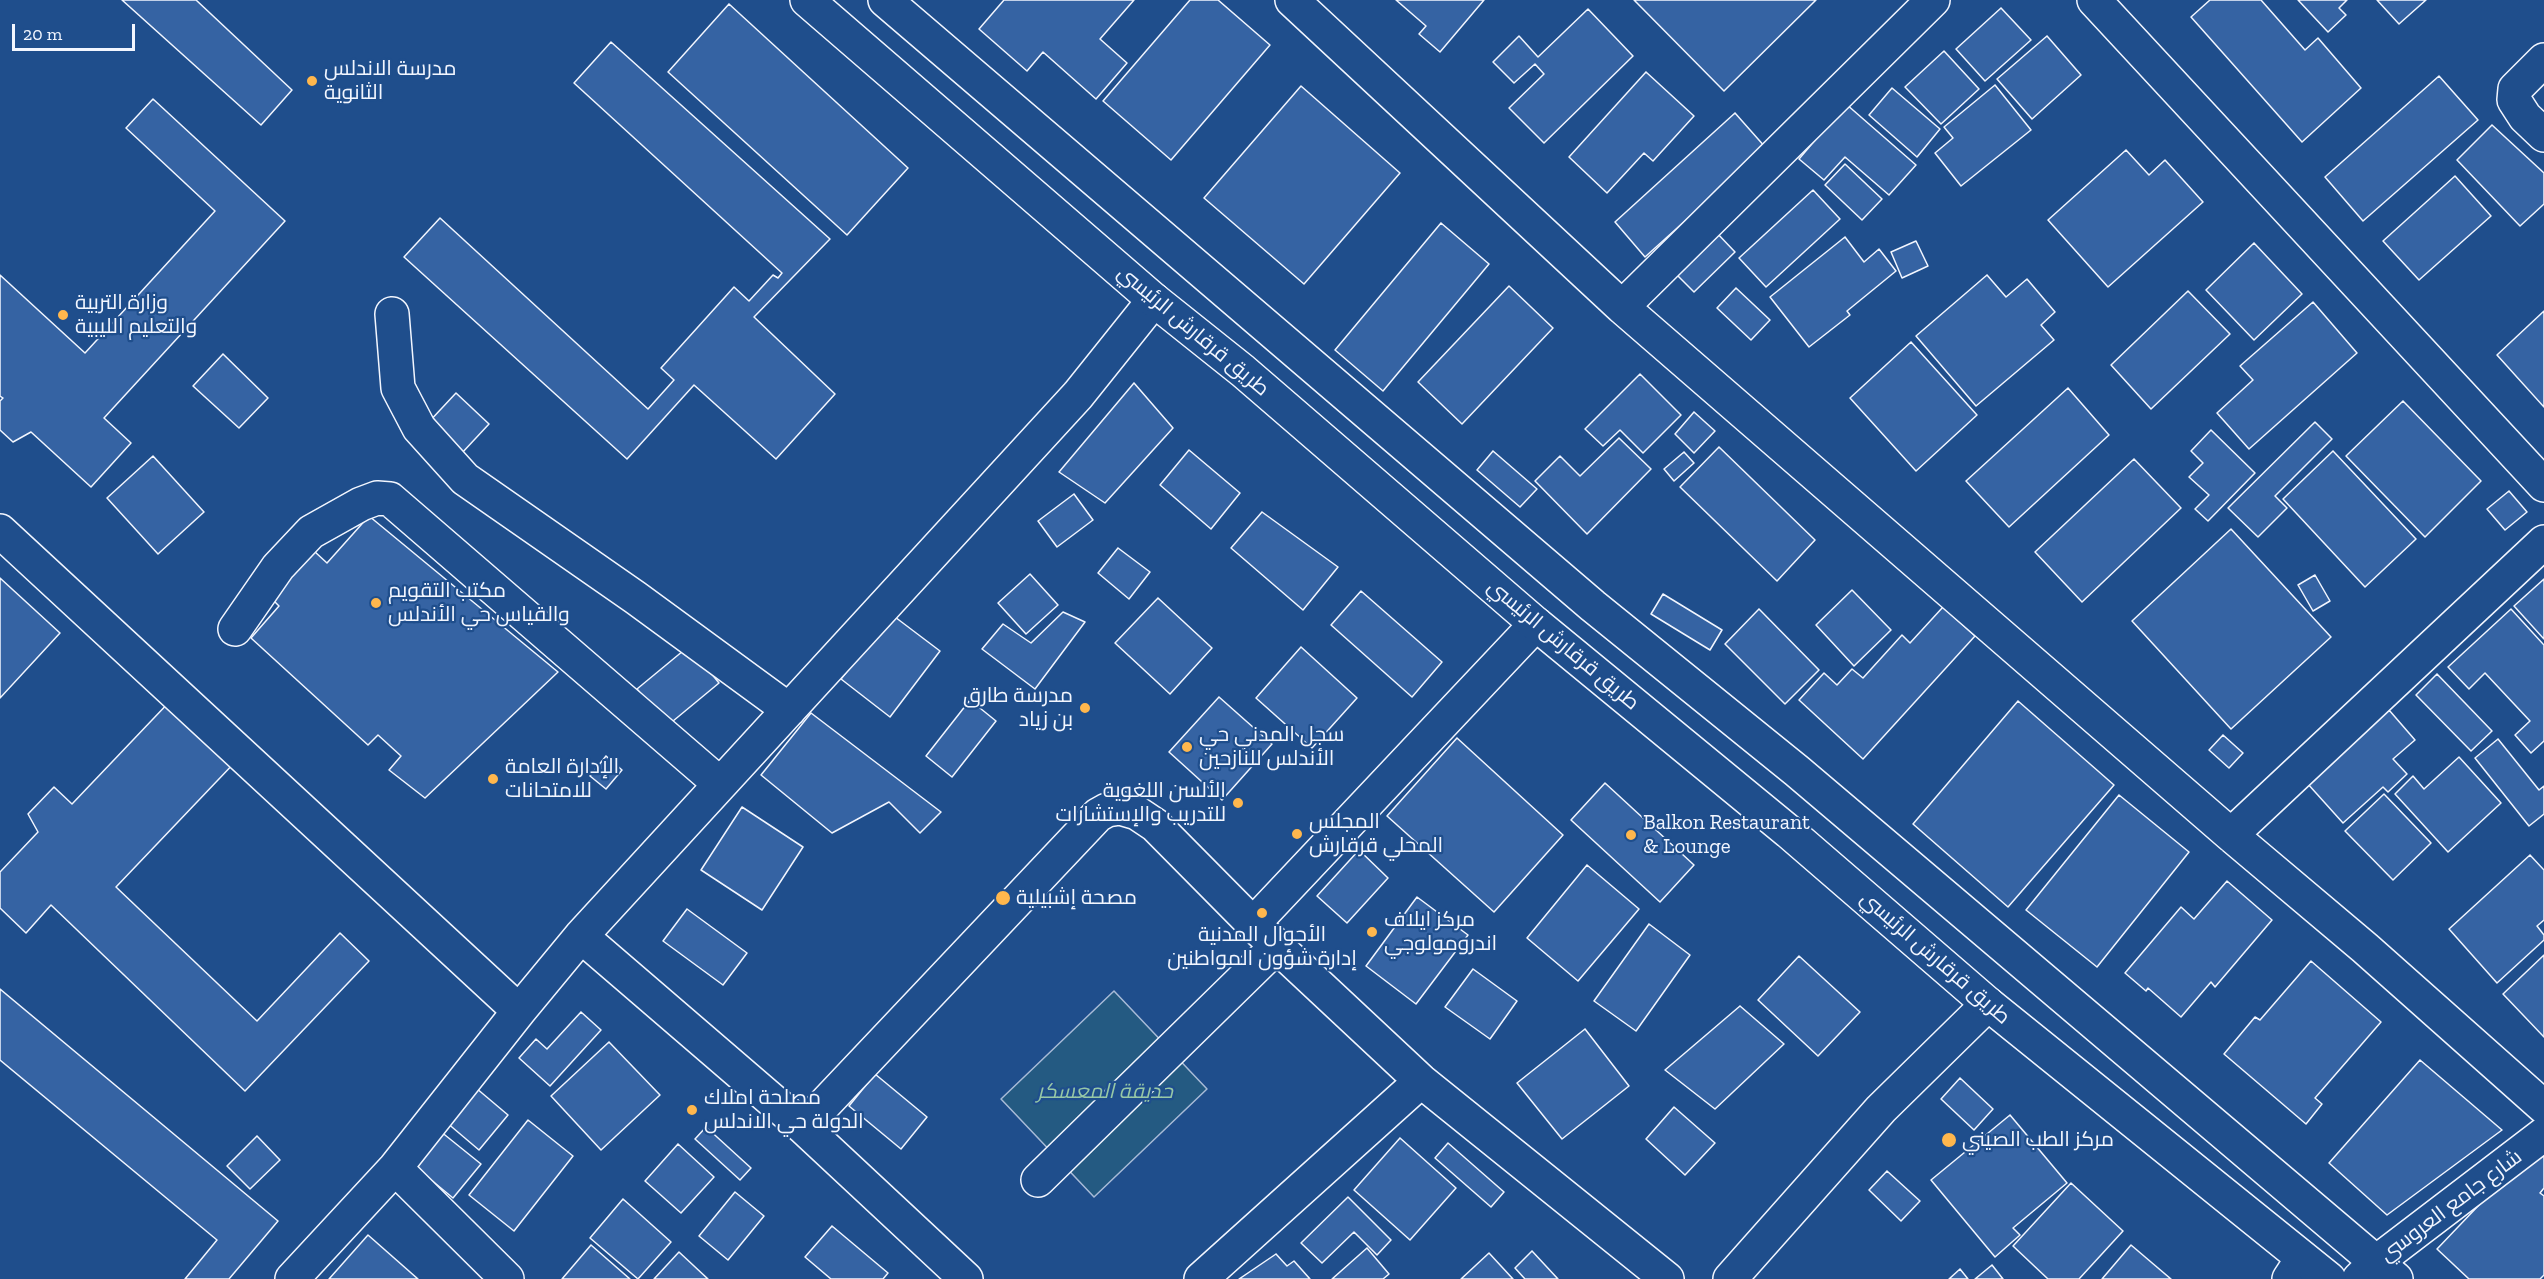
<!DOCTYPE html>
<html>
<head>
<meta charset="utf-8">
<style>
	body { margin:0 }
	#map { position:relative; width:2544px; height:1279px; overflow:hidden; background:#1f4e8c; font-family:"Zilla Slab",serif }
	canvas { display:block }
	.scale { position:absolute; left:12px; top:24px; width:123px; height:27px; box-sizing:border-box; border:3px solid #f2f6ff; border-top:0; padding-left:8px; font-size:18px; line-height:21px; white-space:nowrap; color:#f2f6ff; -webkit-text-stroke:4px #1f4e8c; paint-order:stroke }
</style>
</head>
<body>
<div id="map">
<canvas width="2544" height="1279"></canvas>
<div class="scale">20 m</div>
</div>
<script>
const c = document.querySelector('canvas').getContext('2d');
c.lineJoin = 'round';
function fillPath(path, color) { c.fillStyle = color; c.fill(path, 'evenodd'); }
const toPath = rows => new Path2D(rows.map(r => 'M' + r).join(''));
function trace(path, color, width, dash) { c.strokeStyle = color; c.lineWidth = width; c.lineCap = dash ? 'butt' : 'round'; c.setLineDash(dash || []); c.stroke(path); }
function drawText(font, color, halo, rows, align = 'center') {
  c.font = font + ' "Zilla Slab",Cairo,serif'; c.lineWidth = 4.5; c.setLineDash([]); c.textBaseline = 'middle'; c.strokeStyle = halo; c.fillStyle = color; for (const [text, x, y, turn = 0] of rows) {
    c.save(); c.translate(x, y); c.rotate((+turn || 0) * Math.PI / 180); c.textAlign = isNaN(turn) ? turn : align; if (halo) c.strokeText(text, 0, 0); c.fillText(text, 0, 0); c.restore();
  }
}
const green = toPath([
	[1114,991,1207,1089,1094,1197,1001,1099,1114,991]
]);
fillPath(green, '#245a82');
trace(green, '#a8bbd7', 1.5);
const building = toPath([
	[122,0,196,0,292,90,261,125,122,0],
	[1004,0,1134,0,1100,39,1127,63,1096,99,1043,52,1027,71,979,29,1004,0],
	[1190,0,1218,0,1270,45,1171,160,1103,101,1190,0],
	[1396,0,1484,0,1440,52,1419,34,1426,26,1396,0],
	[1634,0,1816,0,1724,91,1634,0],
	[2210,0,2261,0,2305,50,2318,38,2361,88,2302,142,2191,17,2210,0],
	[2298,0,2347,0,2339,8,2346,15,2328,32,2298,0],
	[2377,0,2426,0,2399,24,2377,0],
	[729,4,908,168,847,235,668,72,729,4],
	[2001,8,2031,40,1985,81,1956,49,2001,8],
	[1588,9,1633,56,1544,143,1509,108,1544,74,1535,64,1514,83,1493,62,1519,36,1538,57,1588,9],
	[2047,36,2081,75,2032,119,1997,79,2047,36],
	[611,42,830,239,754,317,835,394,776,459,694,385,627,459,404,257,440,218,648,409,674,380,661,368,734,287,749,301,773,275,778,278,782,273,574,83,611,42],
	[1944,51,1979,89,1941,124,1905,87,1944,51],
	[1646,72,1694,116,1653,161,1644,153,1607,193,1569,157,1646,72],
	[2439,76,2478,120,2363,221,2325,177,2439,76],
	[1995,85,2031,130,1961,186,1935,153,1953,138,1944,127,1995,85],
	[1301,86,1400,173,1304,284,1204,198,1301,86],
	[1892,88,1940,129,1917,157,1869,115,1892,88],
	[153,99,285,221,104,418,131,443,91,487,31,432,13,442,0,430,0,401,3,398,0,396,0,275,85,353,215,211,126,128,153,99],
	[1846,104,1916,165,1889,195,1845,157,1824,180,1799,159,1846,104],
	[1735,113,1766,148,1645,257,1615,222,1735,113],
	[2492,125,2544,173,2544,204,2520,226,2457,160,2492,125],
	[2126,150,2149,175,2165,160,2203,202,2108,287,2048,220,2126,150],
	[1845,164,1882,199,1862,220,1825,185,1845,164],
	[2455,176,2491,216,2419,280,2383,241,2455,176],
	[1813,190,1840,219,1766,287,1739,258,1813,190],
	[1441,223,1489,264,1383,391,1335,350,1441,223],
	[1715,231,1735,252,1694,292,1674,272,1715,231],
	[1845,237,1864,262,1879,249,1896,271,1847,311,1850,315,1809,347,1770,297,1845,237],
	[1916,241,1928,266,1902,278,1891,252,1916,241],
	[2254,243,2302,294,2254,340,2206,290,2254,243],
	[1987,275,2006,297,2027,279,2055,312,2041,325,2054,340,1976,406,1916,336,1987,275],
	[1509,286,1553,328,1462,424,1418,382,1509,286],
	[1736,288,1770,320,1751,340,1717,308,1736,288],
	[2188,291,2230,334,2151,409,2111,365,2188,291],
	[2313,302,2357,353,2249,449,2217,413,2253,380,2240,366,2313,302],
	[2544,311,2544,407,2497,355,2544,311],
	[1911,342,1977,415,1916,471,1850,398,1911,342],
	[223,354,268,398,239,428,193,386,223,354],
	[1640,374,1681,415,1643,453,1620,430,1603,446,1585,429,1640,374],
	[1134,383,1173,428,1105,503,1059,472,1134,383],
	[2068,388,2109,435,2009,527,1966,481,2068,388],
	[456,393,489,424,461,454,427,424,456,393],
	[2403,401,2481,481,2425,537,2346,456,2403,401],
	[1694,412,1715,431,1694,453,1675,434,1694,412],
	[2315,422,2332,439,2275,496,2287,508,2258,537,2228,508,2315,422],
	[2211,430,2255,473,2208,521,2195,509,2209,495,2189,477,2203,463,2191,451,2211,430],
	[1619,438,1651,469,1587,534,1535,481,1560,456,1580,476,1619,438],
	[1719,447,1815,540,1777,581,1680,487,1719,447],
	[1189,450,1240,493,1211,529,1160,485,1189,450],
	[1493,451,1537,489,1520,507,1477,470,1493,451],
	[2333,451,2416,539,2365,587,2283,499,2333,451],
	[1684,452,1694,463,1674,481,1664,469,1684,452],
	[153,456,204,512,158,554,107,498,153,456],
	[2134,459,2181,508,2082,602,2035,552,2134,459],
	[2509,491,2527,512,2505,530,2487,509,2509,491],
	[1074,494,1093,520,1057,547,1038,521,1074,494],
	[1262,512,1338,567,1303,610,1231,548,1262,512],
	[369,516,558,672,425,798,389,770,401,756,378,735,368,745,251,638,279,606,271,598,314,551,327,563,369,516],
	[2231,529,2331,637,2231,729,2132,621,2231,529],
	[1118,548,1150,572,1129,599,1098,573,1118,548],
	[1030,574,1058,605,1026,634,998,603,1030,574],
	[2315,575,2330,601,2313,611,2298,585,2315,575],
	[0,578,60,633,0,698,0,578],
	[2544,579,2544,639,2514,606,2544,579],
	[1852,590,1891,630,1854,666,1816,625,1852,590],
	[1361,591,1442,662,1412,697,1331,625,1361,591],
	[1663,594,1722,630,1710,650,1651,614,1663,594],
	[1158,598,1212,648,1170,694,1115,643,1158,598],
	[1943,607,1975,636,1863,759,1799,700,1824,673,1837,685,1852,669,1863,678,1902,635,1910,643,1943,607],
	[1759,609,1819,670,1785,704,1725,644,1759,609],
	[2511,609,2544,645,2544,741,2531,753,2515,735,2530,721,2485,673,2469,689,2448,667,2511,609],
	[1063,612,1085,622,1035,689,982,649,1003,624,1031,643,1063,612],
	[891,614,940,651,890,717,841,679,891,614],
	[689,646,719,683,667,726,637,689,689,646],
	[1301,647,1357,698,1312,748,1256,698,1301,647],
	[2437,674,2492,731,2471,751,2416,695,2437,674],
	[1219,697,1272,744,1222,800,1169,752,1219,697],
	[173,698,238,759,116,887,257,1021,340,933,369,961,245,1091,51,905,26,933,0,908,0,872,38,832,28,814,54,787,72,804,173,698],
	[970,700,996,721,952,777,926,756,970,700],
	[2018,701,2114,785,2008,907,1913,824,2018,701],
	[2389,710,2415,740,2393,759,2407,774,2388,792,2383,787,2343,823,2307,783,2389,710],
	[811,713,941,812,920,833,889,802,832,833,761,775,811,713],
	[2223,735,2243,753,2229,768,2209,750,2223,735],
	[1457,738,1563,835,1494,912,1387,816,1457,738],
	[2498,739,2539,790,2544,786,2544,814,2529,826,2475,758,2498,739],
	[606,756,622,770,606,789,590,776,606,756],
	[2459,757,2501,803,2448,852,2395,794,2413,776,2424,789,2459,757],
	[1605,783,1694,865,1660,902,1571,820,1605,783],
	[2384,794,2431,843,2393,880,2345,831,2384,794],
	[2119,795,2189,852,2097,967,2026,910,2119,795],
	[742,807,803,847,762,910,701,870,742,807],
	[1359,850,1388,878,1347,923,1317,896,1359,850],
	[2530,855,2544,870,2544,920,2537,926,2544,935,2544,940,2497,983,2449,929,2530,855],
	[1587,865,1639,909,1578,981,1527,938,1587,865],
	[2227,881,2272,920,2215,987,2211,982,2181,1017,2148,988,2146,991,2125,973,2181,907,2194,919,2227,881],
	[1417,897,1468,935,1416,1004,1366,966,1417,897],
	[687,909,747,953,723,985,663,941,687,909],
	[1649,924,1690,955,1636,1031,1594,1001,1649,924],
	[2544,955,2544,1037,2503,994,2544,955],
	[1799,956,1860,1012,1818,1056,1758,1000,1799,956],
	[2311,961,2381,1022,2315,1098,2322,1104,2306,1124,2224,1054,2255,1017,2260,1020,2311,961],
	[1473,969,1517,1001,1490,1039,1445,1007,1473,969],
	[0,989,278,1221,229,1279,185,1279,217,1240,0,1060,0,989],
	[1740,1006,1784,1044,1715,1109,1665,1070,1740,1006],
	[581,1012,601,1030,550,1086,519,1058,536,1039,547,1049,581,1012],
	[1585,1029,1629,1086,1562,1139,1517,1083,1585,1029],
	[609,1042,660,1095,601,1150,551,1096,609,1042],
	[2420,1060,2502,1130,2387,1215,2329,1163,2420,1060],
	[875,1074,927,1117,901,1149,849,1106,875,1074],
	[1960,1078,1993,1109,1974,1130,1941,1099,1960,1078],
	[476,1088,508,1115,479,1150,446,1122,476,1088],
	[1674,1107,1715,1143,1685,1175,1646,1139,1674,1107],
	[2010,1115,2067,1183,2013,1228,2020,1235,1995,1257,1931,1180,2010,1115],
	[528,1120,573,1156,514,1231,469,1195,528,1120],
	[706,1127,751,1168,740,1180,695,1139,706,1127],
	[440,1131,481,1164,453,1198,413,1165,440,1131],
	[257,1136,280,1160,250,1189,227,1166,257,1136],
	[2544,1137,2544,1188,2540,1193,2544,1196,2544,1275,2540,1279,2469,1279,2437,1249,2544,1137],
	[1400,1138,1456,1188,1410,1240,1354,1190,1400,1138],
	[1448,1143,1504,1192,1491,1207,1435,1158,1448,1143],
	[678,1144,714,1177,681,1213,645,1181,678,1144],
	[1887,1171,1920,1201,1901,1221,1869,1190,1887,1171],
	[2071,1183,2123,1231,2079,1279,2048,1279,2013,1246,2071,1183],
	[735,1192,764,1216,728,1260,699,1236,735,1192],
	[1348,1197,1391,1240,1377,1255,1354,1232,1322,1263,1301,1243,1348,1197],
	[623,1199,671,1242,638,1279,590,1238,623,1199],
	[832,1226,888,1273,883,1279,831,1279,805,1257,832,1226],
	[368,1235,418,1279,329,1279,368,1235],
	[591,1245,630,1279,562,1279,591,1245],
	[2131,1245,2171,1279,2102,1279,2131,1245],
	[1367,1248,1389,1274,1383,1279,1332,1279,1367,1248],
	[1532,1251,1558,1279,1525,1279,1515,1268,1532,1251],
	[679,1252,708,1279,654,1279,679,1252],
	[1489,1253,1513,1279,1461,1279,1489,1253],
	[1276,1254,1287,1266,1294,1261,1310,1279,1239,1279,1276,1254],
	[1992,1265,2003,1279,1975,1279,1992,1265],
	[1960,1269,1968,1279,1949,1279,1960,1269]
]);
fillPath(building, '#3563a3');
trace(building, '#f2f6ff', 1.5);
const minor = toPath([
	[1292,0,1622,307,2231,835,2365,948,2544,1107],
	[2094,0,2544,485],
	[2544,60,2515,89,2514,100,2525,117,2544,135],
	[1622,307,1933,0],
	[392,314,398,388,419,428,465,479,636,598,789,710],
	[0,531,519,1011],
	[235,629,278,567,311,532,361,504,377,498,390,499,720,784],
	[2231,835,2544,542],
	[1253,924,1536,624],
	[581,936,803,1127,966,1279],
	[803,1127,1098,815,1107,810,1120,808,1137,813,1155,825,1253,924,1421,1081,1667,1279],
	[395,1168,507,1279],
	[1038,1180,1277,946],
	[292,1279,395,1168,519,1011,581,936,1078,395,1154,300],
	[1201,1279,1421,1081],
	[1730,1279,1881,1109,1988,1004],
	[2289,1279,2302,1259],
	[2359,1279,2375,1263,2544,1134]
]);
const major = toPath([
	[807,0,1154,300,1243,371,1536,624,1789,832,1988,1004,2329,1279],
	[885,0,1593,606,1797,771,2396,1279]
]);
trace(minor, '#f2f6ff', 36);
trace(major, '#f2f6ff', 36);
trace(minor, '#1f4e8c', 33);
trace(major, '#1f4e8c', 33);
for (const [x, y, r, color] of [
	[312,81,6,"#ffb74d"],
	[63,315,6,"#ffb74d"],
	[376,603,6,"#ffb74d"],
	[1085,708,6,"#ffb74d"],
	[1187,747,6,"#ffb74d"],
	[493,779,6,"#ffb74d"],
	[1238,803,6,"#ffb74d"],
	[1297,834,6,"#ffb74d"],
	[1631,835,6,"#ffb74d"],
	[1003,898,8,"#ffb74d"],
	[1262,913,6,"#ffb74d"],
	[1372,932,6,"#ffb74d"],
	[692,1110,6,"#ffb74d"],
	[1949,1140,8,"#ffb74d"]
]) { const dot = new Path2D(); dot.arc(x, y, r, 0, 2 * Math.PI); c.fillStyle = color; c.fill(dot); trace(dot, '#1f4e8c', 2); }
drawText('21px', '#f2f6ff', '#1f4e8c', [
	["مدرسة الاندلس",324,69],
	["الثانوية",324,93],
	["وزارة التربية",75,303],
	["والتعليم الليبية",75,327],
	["مكتب التقويم",388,591],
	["والقياس حي الأندلس",388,615],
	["مدرسة طارق",1073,696,"right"],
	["بن زياد",1073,720,"right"],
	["سجل المدني حي",1199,735],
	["الأندلس للنازحين",1199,759],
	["الإدارة العامة",505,767],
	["للامتحانات",505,791],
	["الألسن اللغوية",1226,791,"right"],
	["للتدريب والإستشارات",1226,815,"right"],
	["المجلس",1309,822],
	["المحلي قرقارش",1309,846],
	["Balkon Restaurant",1643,823],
	["& Lounge",1643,847],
	["مصحة إشبيلية",1016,898],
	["مركز ايلاف",1384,920],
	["اندرومولوجي",1384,944],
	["الأحوال المدنية",1262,935,"center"],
	["إدارة شؤون المواطنين",1262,959,"center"],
	["مصلحة املاك",704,1098],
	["الدولة حي الاندلس",704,1122],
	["مركز الطب الصيني",1962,1140]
], 'left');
drawText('21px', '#f2f6ff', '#1f4e8c', [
	["طريق قرقارش الرئيسي",1193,331,40],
	["طريق قرقارش الرئيسي",1563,645,40],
	["طريق قرقارش الرئيسي",1935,958,41],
	["شارع جامع العروسي",2451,1206,-37]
]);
drawText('italic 21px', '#97c8a6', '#1f4e8c', [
	["حديقة المعسكر",1105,1092]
]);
</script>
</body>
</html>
